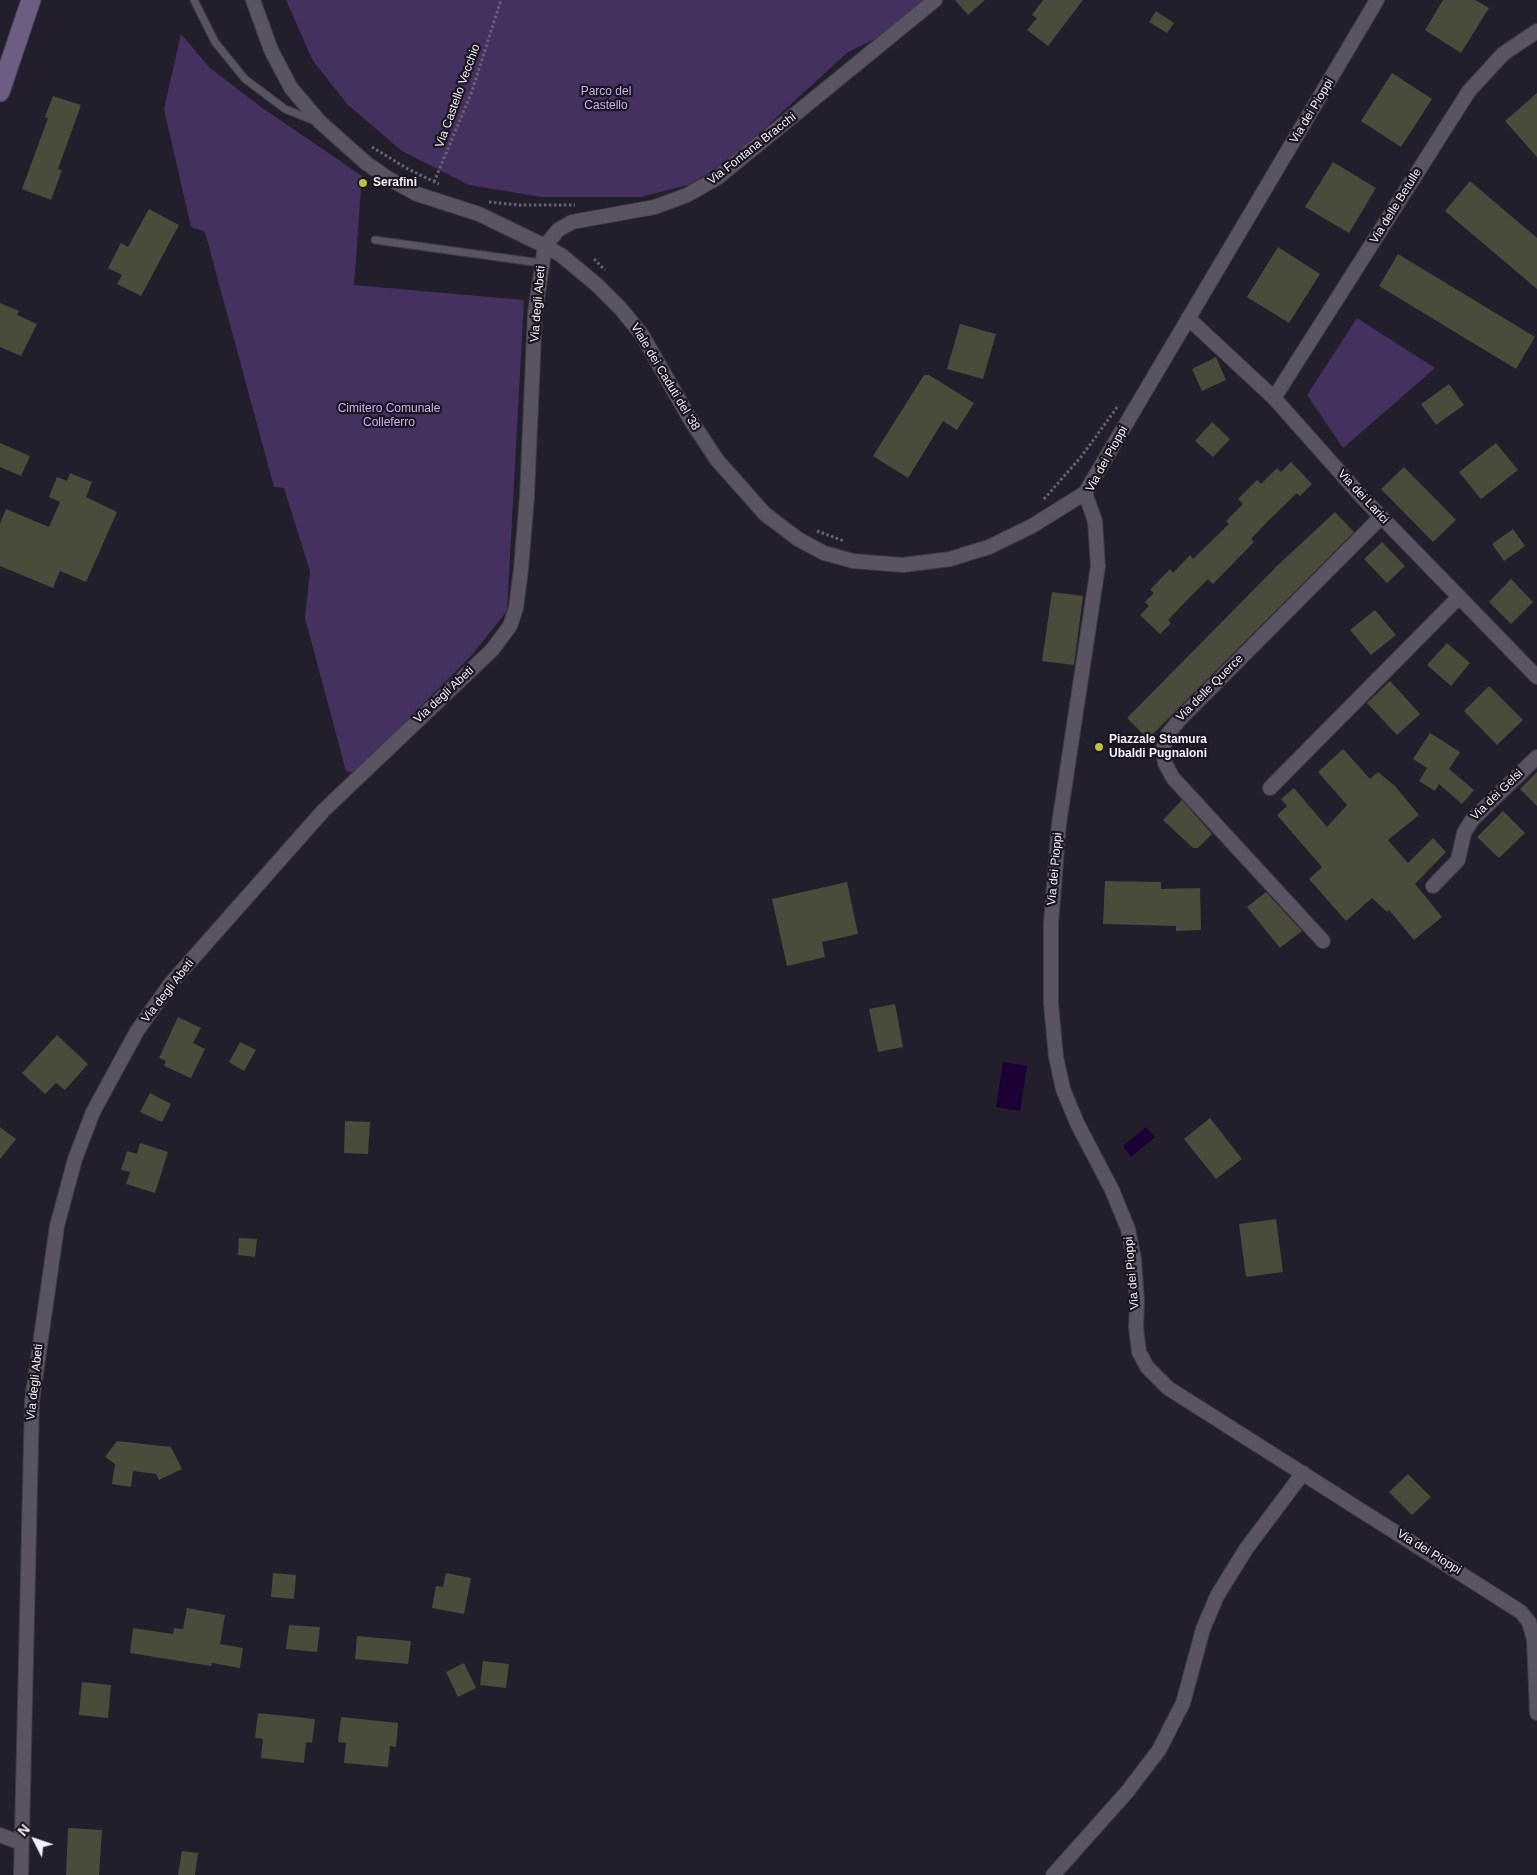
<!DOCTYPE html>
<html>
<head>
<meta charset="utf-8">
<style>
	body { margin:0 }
	#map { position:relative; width:1537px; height:1875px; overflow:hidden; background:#231e2b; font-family:Arial,sans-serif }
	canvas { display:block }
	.north { position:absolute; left:10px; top:1815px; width:50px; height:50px; -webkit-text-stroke:4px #1a1521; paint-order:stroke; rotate:311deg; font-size:14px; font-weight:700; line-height:20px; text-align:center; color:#f3f0f9 }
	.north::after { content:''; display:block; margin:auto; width:18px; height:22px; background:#f3f0f9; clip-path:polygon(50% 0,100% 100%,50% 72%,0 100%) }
</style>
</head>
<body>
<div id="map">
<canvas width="1537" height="1875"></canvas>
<div class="north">N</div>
</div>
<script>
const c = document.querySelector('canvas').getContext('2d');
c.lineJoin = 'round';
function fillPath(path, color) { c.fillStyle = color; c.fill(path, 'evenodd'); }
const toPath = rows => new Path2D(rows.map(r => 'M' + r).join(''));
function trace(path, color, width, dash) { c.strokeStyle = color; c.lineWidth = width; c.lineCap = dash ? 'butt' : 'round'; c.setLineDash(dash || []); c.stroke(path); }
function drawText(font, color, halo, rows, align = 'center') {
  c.font = font + ' Arial,sans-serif'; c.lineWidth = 4.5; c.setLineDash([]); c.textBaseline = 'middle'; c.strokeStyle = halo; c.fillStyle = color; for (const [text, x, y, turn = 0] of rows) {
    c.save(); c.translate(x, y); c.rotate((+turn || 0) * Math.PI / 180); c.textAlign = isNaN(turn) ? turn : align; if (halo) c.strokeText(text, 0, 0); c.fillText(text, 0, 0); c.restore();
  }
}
fillPath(toPath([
	[286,0,925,0,887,33,848,52,730,160,688,185,641,197,541,197,469,185,402,151,348,105,313,61],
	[181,34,210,68,261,107,362,176,354,285,524,300,507,611,471,656,354,773,346,771,305,618,310,571,284,488,274,487,205,232,191,227,164,109],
	[1357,318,1435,368,1343,448,1307,395]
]), '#45315f');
fillPath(toPath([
	[1003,1062,1027,1066,1020,1111,996,1107],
	[1146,1127,1155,1137,1131,1157,1123,1146]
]), '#1c0035');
fillPath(toPath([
	[955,0,985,0,968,15],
	[1043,0,1083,0,1048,46,1027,30,1037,18,1032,15],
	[1443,0,1475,0,1489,8,1461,53,1425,30],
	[1156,11,1174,23,1167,33,1149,22],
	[1392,73,1432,99,1401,147,1361,121],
	[1537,93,1537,157,1505,121],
	[53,96,81,105,58,169,62,170,51,200,22,189,48,118,45,117],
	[1333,162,1376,188,1349,233,1305,207],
	[1470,181,1537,238,1537,289,1445,211],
	[149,209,179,225,141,296,117,284,122,275,108,268,121,243,128,247],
	[1278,247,1320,274,1289,323,1247,297],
	[1398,254,1535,337,1516,369,1379,286],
	[0,303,19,311,17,315,37,324,21,356,0,347],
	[960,324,996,334,983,379,947,369],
	[1216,357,1226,380,1202,391,1192,369],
	[924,375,929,375,974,403,957,430,943,421,908,478,873,456],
	[1449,384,1464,405,1436,425,1421,404],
	[1212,422,1230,439,1213,457,1195,441],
	[0,443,30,456,21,476,0,467],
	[1496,443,1518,470,1481,499,1459,472],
	[1291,462,1312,484,1300,496,1297,493,1268,521,1251,539,1254,542,1213,584,1208,579,1191,596,1168,620,1171,623,1160,634,1140,615,1149,606,1145,602,1154,593,1150,590,1170,569,1173,573,1190,555,1193,559,1229,524,1226,521,1243,504,1238,499,1257,480,1261,484,1277,468,1281,472],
	[1404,467,1456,520,1433,542,1381,489],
	[70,473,92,482,86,497,117,512,86,582,60,571,53,588,0,566,0,524,6,509,49,527,60,502,49,497,57,477,67,481],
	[1335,512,1354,532,1148,739,1127,718,1278,565],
	[1513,529,1525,546,1504,561,1492,544],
	[1382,542,1405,566,1387,583,1364,559],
	[1511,579,1533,602,1511,624,1489,602],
	[1052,592,1083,596,1074,665,1042,661],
	[1375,610,1396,635,1371,655,1350,630],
	[1447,643,1470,663,1451,686,1427,665],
	[1390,681,1420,714,1397,735,1367,703],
	[1489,686,1523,720,1497,745,1464,711],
	[1430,733,1460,752,1449,769,1474,790,1462,804,1439,784,1435,791,1419,781,1427,768,1413,759],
	[1343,749,1370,779,1378,772,1395,786,1419,815,1388,840,1408,863,1433,838,1446,852,1415,884,1442,917,1414,940,1389,910,1387,912,1372,898,1346,921,1309,879,1322,867,1277,815,1287,806,1281,799,1294,788,1327,827,1347,805,1318,772],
	[1537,772,1537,806,1520,789],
	[1182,800,1212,834,1198,848,1193,848,1163,820],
	[1503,811,1525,833,1499,858,1477,837],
	[1105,881,1161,882,1161,889,1200,888,1201,930,1176,931,1176,926,1103,924],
	[847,882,858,934,822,942,825,957,787,966,772,899],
	[1266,892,1302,931,1280,948,1247,907],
	[895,1004,903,1047,878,1052,869,1009],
	[178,1017,201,1028,193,1043,205,1049,191,1078,164,1066,166,1061,159,1058],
	[57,1035,88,1064,65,1090,56,1083,45,1094,22,1073],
	[240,1042,256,1050,244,1071,229,1062],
	[150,1093,171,1104,162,1122,140,1112],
	[1210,1118,1242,1159,1216,1179,1184,1139],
	[345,1121,370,1122,368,1154,344,1153],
	[0,1127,16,1139,0,1159],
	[140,1143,168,1152,155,1193,126,1184,130,1172,121,1170,127,1151,137,1154],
	[1276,1219,1283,1272,1246,1277,1239,1224],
	[239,1238,257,1239,255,1257,238,1255],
	[117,1441,171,1447,182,1469,159,1480,156,1474,133,1471,131,1487,112,1484,115,1464,105,1457],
	[1408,1474,1431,1497,1412,1515,1389,1492],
	[273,1573,296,1575,294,1599,271,1597],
	[446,1573,471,1578,464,1614,432,1608,436,1586,443,1587],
	[187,1608,225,1615,220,1644,243,1648,240,1668,212,1663,211,1666,130,1653,133,1628,173,1634,174,1628,183,1629],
	[289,1625,320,1627,317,1652,286,1649],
	[357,1636,411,1641,408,1664,355,1659],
	[483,1661,509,1664,506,1688,480,1685],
	[464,1663,476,1688,458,1697,446,1672],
	[82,1682,111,1685,108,1718,79,1715],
	[258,1713,315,1719,312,1743,306,1742,304,1763,261,1758,263,1739,255,1738],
	[341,1717,398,1723,396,1747,390,1746,388,1767,344,1763,346,1743,338,1742],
	[68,1828,102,1830,99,1875,66,1875],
	[182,1851,198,1853,195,1875,178,1875]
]), '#4b4b3c');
const service = toPath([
	[194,0,215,42,245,79,285,109,315,121],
	[375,240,541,263]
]);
const minor = toPath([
	[253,0,271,50,291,88,320,122,366,163,389,179,417,194,479,214,545,246,561,255,597,285,621,309,642,335,690,419,717,460,765,514,798,539,824,553,853,561,903,565,950,559,989,547,1032,526,1085,493,1377,0],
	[1188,318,1274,398,1361,496,1537,677],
	[1274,398,1469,91,1503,54,1537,31],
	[1085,493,1095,521,1098,566,1059,824,1051,923,1051,1004,1056,1057,1063,1089,1077,1123,1112,1190,1128,1229,1134,1259,1137,1301,1136,1327,1139,1352,1147,1367,1168,1388,1521,1612,1529,1622,1534,1639,1537,1713],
	[1270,788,1459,597],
	[1433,886,1458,860,1464,833,1472,820,1537,757],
	[1323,941,1173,778,1165,763,1163,748,1168,734,1180,719,1381,517],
	[0,1835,21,1843],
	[21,1875,32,1401,57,1226,75,1159,93,1112,137,1031,171,983,323,811,492,650,510,626,516,608,521,569,527,496,535,313,545,246,558,230,572,222,655,207,687,195,717,178,935,0],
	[1053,1875,1127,1792,1159,1750,1183,1703,1203,1629,1217,1596,1246,1549,1303,1473]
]);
const secondary = toPath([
	[0,92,31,0]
]);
trace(service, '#403b46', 9);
trace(minor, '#403b46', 16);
trace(secondary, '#403b46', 21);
trace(toPath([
	[372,147,408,169,439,184],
	[434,182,472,91,501,0],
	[489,202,519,205,575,205],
	[594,259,605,270],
	[1044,499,1081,457,1118,406],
	[817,531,844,541]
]), '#68636f', 3, [2.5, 2.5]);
trace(service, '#595362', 7);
trace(minor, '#595362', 14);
trace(secondary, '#6d5d82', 19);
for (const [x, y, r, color] of [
	[363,183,5,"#bdbf43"],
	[1099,747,5,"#bdbf43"]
]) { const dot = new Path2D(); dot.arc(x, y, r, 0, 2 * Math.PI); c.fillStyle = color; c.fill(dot); trace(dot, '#1a1521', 2); }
drawText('12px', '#cab0f0', '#1a1521', [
	["Parco del",606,92],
	["Castello",606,106],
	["Cimitero Comunale",389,409],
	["Colleferro",389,423]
]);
drawText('12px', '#f3f0f9', '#1a1521', [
	["Via Castello Vecchio",458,96,-70],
	["Via dei Pioppi",1312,111,-59],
	["Via Fontana Bracchi",752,149,-38],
	["Via delle Betulle",1396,206,-58],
	["Via degli Abeti",538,304,-85],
	["Viale dei Caduti del '38",665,377,59],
	["Via dei Pioppi",1107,459,-61],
	["Via dei Larici",1363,497,47],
	["Via delle Querce",1210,688,-45],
	["Via degli Abeti",444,695,-43],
	["Via dei Gelsi",1497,795,-44],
	["Via dei Pioppi",1055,869,-85],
	["Via degli Abeti",168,991,-52],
	["Via dei Pioppi",1132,1273,-95],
	["Via degli Abeti",35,1382,-84],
	["Via dei Pioppi",1429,1552,32]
]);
drawText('bold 12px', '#f3f0f9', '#1a1521', [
	["Serafini",373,183],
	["Piazzale Stamura",1109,740],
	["Ubaldi Pugnaloni",1109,754]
], 'left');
</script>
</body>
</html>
